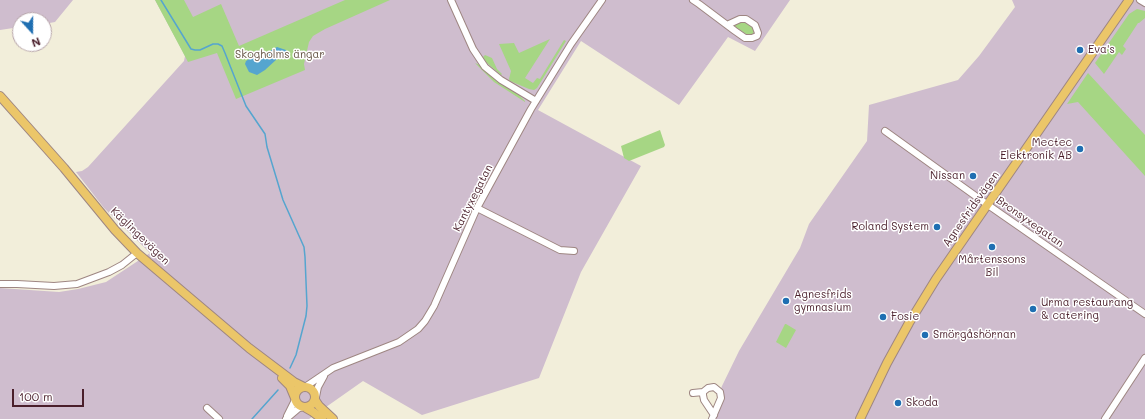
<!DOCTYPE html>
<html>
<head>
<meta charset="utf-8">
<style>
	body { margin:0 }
	#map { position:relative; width:1145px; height:419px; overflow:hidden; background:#f2eeda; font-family:Mali,sans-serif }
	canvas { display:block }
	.north { position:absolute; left:12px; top:12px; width:40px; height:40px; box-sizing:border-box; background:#fff; border:1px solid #b7a5aa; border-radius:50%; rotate:159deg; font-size:11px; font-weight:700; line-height:16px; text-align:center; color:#4a1f2b }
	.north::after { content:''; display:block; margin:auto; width:14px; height:18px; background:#1f6fb2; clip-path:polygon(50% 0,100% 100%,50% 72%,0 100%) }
	.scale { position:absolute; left:12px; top:389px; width:72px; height:18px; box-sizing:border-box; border:2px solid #4a1f2b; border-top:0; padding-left:5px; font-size:12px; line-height:14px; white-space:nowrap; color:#4a1f2b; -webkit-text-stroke:3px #fff; paint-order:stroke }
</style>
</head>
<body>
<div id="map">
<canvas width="1145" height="419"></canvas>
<div class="north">N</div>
<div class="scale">100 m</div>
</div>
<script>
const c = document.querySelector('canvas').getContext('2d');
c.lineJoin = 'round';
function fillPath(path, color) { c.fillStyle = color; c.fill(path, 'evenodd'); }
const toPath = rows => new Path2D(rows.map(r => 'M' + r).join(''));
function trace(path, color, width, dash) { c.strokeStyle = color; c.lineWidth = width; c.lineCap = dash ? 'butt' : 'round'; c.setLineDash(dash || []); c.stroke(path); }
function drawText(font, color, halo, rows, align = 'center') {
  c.font = font + ' Mali,sans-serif'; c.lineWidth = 3; c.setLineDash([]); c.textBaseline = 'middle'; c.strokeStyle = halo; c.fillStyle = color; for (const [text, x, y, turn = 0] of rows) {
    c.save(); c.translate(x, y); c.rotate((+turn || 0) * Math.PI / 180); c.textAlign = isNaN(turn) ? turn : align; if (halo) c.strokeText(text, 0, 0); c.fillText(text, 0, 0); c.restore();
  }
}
fillPath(toPath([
	[0,0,73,0,55,22,44,24,44,20,20,20,20,27,0,30],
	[155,0,790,0,755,51,728,37,679,105,581,41,538,110,641,166,581,272,539,378,422,415,363,381,309,419,0,419,0,288,59,292,78,289,106,282,150,253,104,208,76,172,82,171,88,167,184,61,185,56,182,50],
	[1012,0,1145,0,1145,419,709,419,722,386,739,351,800,248,809,224,867,141,869,105,958,80,979,56,1015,7]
]), '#cfbdce');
fillPath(toPath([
	[155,0,184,0,193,17,221,4,239,46,345,0,390,0,325,29,313,36,309,42,304,64,305,70,236,99,217,53,188,62],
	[1137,9,1145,11,1145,18,1139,23,1138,23,1123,46,1126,49,1122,55,1119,52,1104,74,1095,63,1129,14],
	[741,21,744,21,752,26,755,30,753,34,746,34,733,25],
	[550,39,525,78,533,83,537,78,540,79,564,40,566,41,537,88,534,90,529,89,510,81,509,79,511,71,499,44,514,43,519,53],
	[485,55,492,58,497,69,502,74,501,75,487,63,483,57],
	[475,63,480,65,498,82,519,95,525,101,525,102,494,82],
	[1088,73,1145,135,1145,176,1078,102,1067,104],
	[660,130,665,145,664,147,629,161,624,158,621,146],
	[785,324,786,324,796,330,786,348,776,342]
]), '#a6d684');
fillPath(toPath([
	[277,47,286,50,288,52,277,59,265,70,257,75,249,72,245,64,246,61,251,58,265,54]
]), '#55a5cf');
trace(toPath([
	[161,0,191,49,195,50,200,50,213,44,218,44,222,46,225,53,246,106,265,134,267,147,283,200,304,247,305,257,307,306,306,316,296,355,290,368],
	[252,419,278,390]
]), '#55a5cf', 1.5);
const minor = toPath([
	[451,0,473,49,485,67,501,80,536,101],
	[693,0,699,4,735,31,745,38,752,38,757,36,758,33,755,25,746,19,740,19,727,25],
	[1140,0,1145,3],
	[885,131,988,205,1145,314],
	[477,208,560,250,574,251],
	[0,284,17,284,54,286,77,284,109,272,122,265,137,253],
	[305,387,333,368,399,342,418,329,425,321,434,306,477,208,531,109,571,44,602,0],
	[693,393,703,392],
	[316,397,318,387,324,376],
	[207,408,219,419],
	[287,416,295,400],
	[286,419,299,408,303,407],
	[712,419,721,398,720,392,714,387,708,388,703,392,703,395,704,400,714,415],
	[1105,419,1145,358]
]);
const major = toPath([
	[0,96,64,168,115,230,137,253,249,348,294,382,304,387],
	[282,378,290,386,295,398],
	'295 397a10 10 0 1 1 20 0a10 10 0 1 1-20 0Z',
	[315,400,319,406,333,419],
	[306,408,313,412,322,419],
	[860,419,887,363,909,323,936,279,1129,0]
]);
trace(minor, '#9e8682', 8);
trace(major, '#9e8682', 10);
trace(minor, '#fff', 6);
trace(major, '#ebc669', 8);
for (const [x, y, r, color] of [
	[1080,50,4,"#1f6fb2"],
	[1080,149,4,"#1f6fb2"],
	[973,176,4,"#1f6fb2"],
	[937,227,4,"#1f6fb2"],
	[992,247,4,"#1f6fb2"],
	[786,301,4,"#1f6fb2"],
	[1033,309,4,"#1f6fb2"],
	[883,317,4,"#1f6fb2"],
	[925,335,4,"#1f6fb2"],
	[898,403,4,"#1f6fb2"]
]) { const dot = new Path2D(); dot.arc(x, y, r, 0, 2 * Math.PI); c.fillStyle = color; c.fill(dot); trace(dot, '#fff', 1.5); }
drawText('11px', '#4a1f2b', '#fff', [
	["Eva's",1088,50],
	["Mectec",1072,143,"right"],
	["Elektronik AB",1072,156,"right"],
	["Nissan",965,176,"right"],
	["Roland System",929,227,"right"],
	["Mårtenssons",992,260,"center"],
	["Bil",992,273,"center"],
	["Agnesfrids",794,295],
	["gymnasium",794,308],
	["Urma restaurang",1041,303],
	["& catering",1041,316],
	["Fosie",891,317],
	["Smörgåshörnan",933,335],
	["Skoda",906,403]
], 'left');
drawText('11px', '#665646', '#fff', [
	["Skogholms ängar",280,55]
]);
drawText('11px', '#4a1f2b', '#fff', [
	["Kantyxegatan",473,198,-63],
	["Agnesfridsvägen",971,209,-55],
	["Bronsyxegatan",1030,222,35],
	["Käglingevägen",140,236,44]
]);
</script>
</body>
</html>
